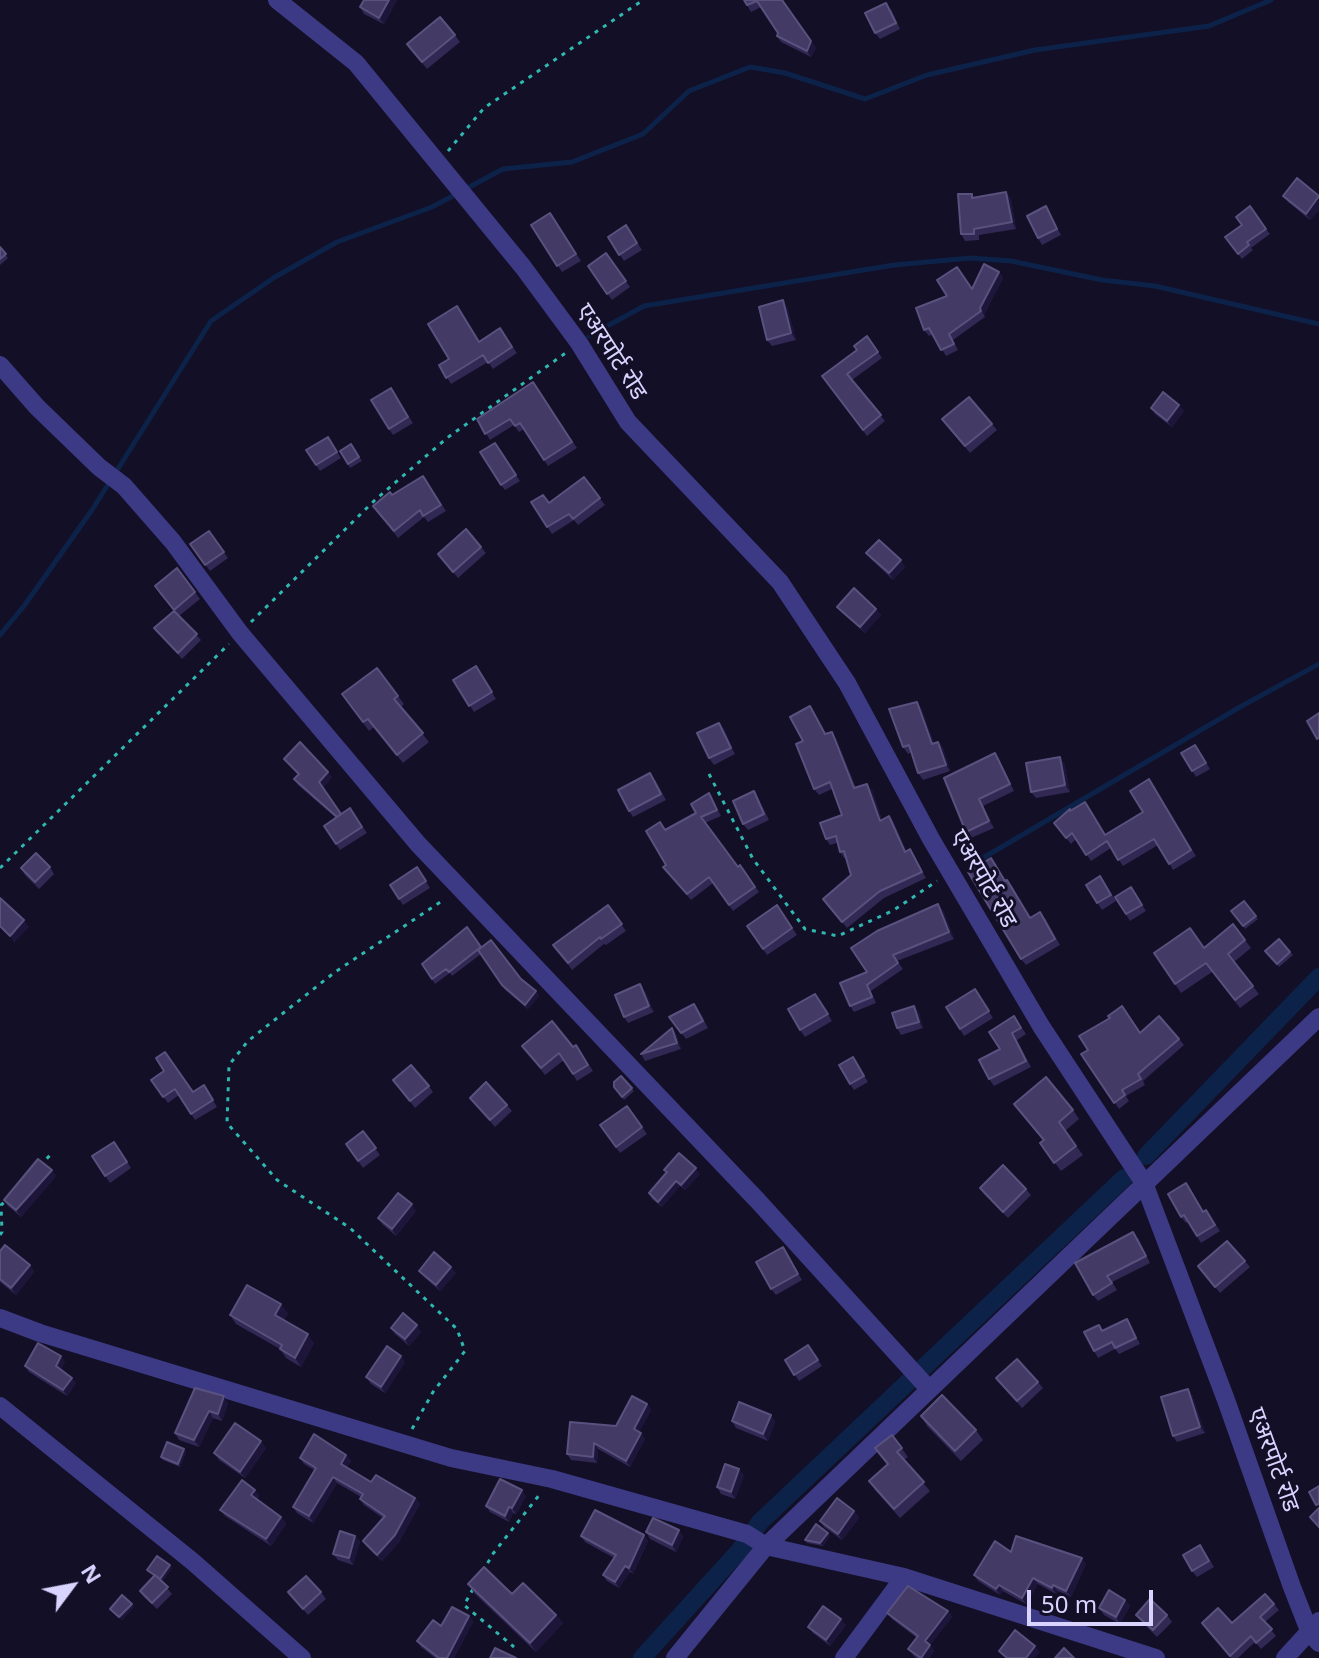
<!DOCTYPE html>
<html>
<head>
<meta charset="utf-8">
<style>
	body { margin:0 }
	#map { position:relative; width:1319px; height:1658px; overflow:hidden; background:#130f26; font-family:"Noto Sans",sans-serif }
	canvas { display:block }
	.north { position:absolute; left:32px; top:1546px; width:80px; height:80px; -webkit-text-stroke:6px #130f26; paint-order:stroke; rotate:58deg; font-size:22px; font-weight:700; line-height:32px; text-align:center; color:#d9d4ff }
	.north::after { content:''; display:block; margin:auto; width:28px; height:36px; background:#d9d4ff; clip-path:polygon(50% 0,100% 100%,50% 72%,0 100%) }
	.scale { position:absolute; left:1027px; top:1590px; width:126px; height:36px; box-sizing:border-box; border:4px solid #d9d4ff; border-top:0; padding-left:10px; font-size:24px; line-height:28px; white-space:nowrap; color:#d9d4ff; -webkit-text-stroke:6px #130f26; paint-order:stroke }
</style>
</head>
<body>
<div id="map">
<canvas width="1319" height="1658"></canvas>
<div class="north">N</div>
<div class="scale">50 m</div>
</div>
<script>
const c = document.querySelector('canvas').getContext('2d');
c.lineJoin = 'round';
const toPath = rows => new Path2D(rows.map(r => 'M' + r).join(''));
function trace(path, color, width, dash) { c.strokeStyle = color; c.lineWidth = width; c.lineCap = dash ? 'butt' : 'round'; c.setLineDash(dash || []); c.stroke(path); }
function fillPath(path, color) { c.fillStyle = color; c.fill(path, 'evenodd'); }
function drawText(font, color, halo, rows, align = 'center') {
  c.font = font + ' "Noto Sans","Noto Sans Devanagari",sans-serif'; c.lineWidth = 6; c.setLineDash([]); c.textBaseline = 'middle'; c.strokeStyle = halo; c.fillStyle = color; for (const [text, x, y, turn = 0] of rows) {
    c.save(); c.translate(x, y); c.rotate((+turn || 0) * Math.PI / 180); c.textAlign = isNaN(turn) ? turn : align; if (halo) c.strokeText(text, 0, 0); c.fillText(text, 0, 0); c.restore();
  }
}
trace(toPath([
	[589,336,644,306,894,265,971,258,1011,261,1102,280,1155,286,1319,324],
	[0,635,24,606,92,510,211,321,275,277,337,242,432,207,503,169,572,162,643,134,689,91,750,67,785,73,865,99,927,75,1035,50,1209,26,1271,0],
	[971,865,1240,707,1319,664]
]), '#0c2248', 5);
trace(toPath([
	[1146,1156,1319,977],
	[642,1658,740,1550,760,1522,1124,1178]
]), '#0c2248', 18);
trace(toPath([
	[448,151,484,108,643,0],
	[251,622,375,500,447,438,567,352],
	[709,774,753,859,805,929,838,936,894,910,937,881],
	[0,868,229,644],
	[40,1166,51,1154],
	[0,1235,2,1232,1,1205,7,1200],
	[412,1429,433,1392,465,1351,457,1329,350,1228,277,1180,227,1123,229,1065,248,1041,335,972,445,899],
	[483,1572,492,1555,540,1494],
	[473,1589,464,1605,514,1647]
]), '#2fb8b0', 3, [4, 6]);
trace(toPath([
	[277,0,356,63,523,267,579,343,628,422,780,582,847,683,931,839,1041,1026,1144,1183,1226,1400,1292,1587,1310,1633,1319,1643],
	[0,365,37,407,99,467,124,486,173,542,240,633,418,844,758,1201,929,1389],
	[0,1318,40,1333,451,1458,552,1479,747,1534,766,1546,904,1577,1156,1658],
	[0,1406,192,1561,302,1658],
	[675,1658,766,1546,1319,1017],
	[844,1658,904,1577],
	[1285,1658,1319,1621]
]), '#3d3a85', 18);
fillPath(toPath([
	[364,0,397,0,384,24,364,14,360,7],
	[744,0,782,0,816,48,811,57,781,42,777,36,778,33,761,7,751,12],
	[891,9,900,29,880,39,875,33],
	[455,35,460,42,427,69,407,44],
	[1006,192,1011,199,1016,229,979,235,979,240,965,241,961,234,975,198],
	[1283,196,1319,196,1319,210,1310,220,1288,202],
	[1046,206,1061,235,1042,245,1038,238],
	[550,213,581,261,562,272,531,225],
	[626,225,642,250,624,261,608,237],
	[1266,229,1270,234,1251,248,1253,250,1242,259,1225,237],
	[0,247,8,258,0,265],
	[606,253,630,287,612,300,588,266],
	[999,272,1003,278,984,315,985,317,953,340,958,350,946,356,933,334,929,336,924,330,972,289],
	[787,307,796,340,772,346,767,340],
	[500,328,517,353,493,369,488,362,451,384,439,365],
	[867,336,882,358,852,380,885,421,867,436,822,376,857,350],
	[533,382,577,448,548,466,524,429,519,432,514,425,490,440,477,419],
	[391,388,413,423,393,435,389,429],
	[1179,405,1184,411,1172,427,1155,414,1151,408],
	[942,419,992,424,997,430,970,453],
	[328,437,341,458,320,471,306,450],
	[495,443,520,481,505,490,501,485],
	[351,444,362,461,350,468,340,451],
	[423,476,446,511,428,522,424,517,398,538,378,512,392,495],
	[584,477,605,505,578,525,574,520,552,534,531,502,549,503],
	[209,531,228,558,210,571,190,544],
	[481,547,486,553,458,578,438,554],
	[866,553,905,567,893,580,871,559],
	[177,568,200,599,179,616,201,640,182,659,154,628,175,612,159,593],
	[837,607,876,609,881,615,865,633,842,613],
	[476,666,496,699,474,712,453,680],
	[377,668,404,704,401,707,429,742,403,763,374,727,369,731,342,694],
	[917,702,921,708,934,743,938,742,943,748,950,771,923,780,918,773,912,752,908,754,903,747],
	[810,706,826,734,836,738,856,788,872,790,882,820,889,816,894,823,906,851,910,849,926,878,884,898,847,928,827,905,851,875,846,858,844,858,840,852,837,843,830,845,826,839,842,815,832,789,819,795,814,789,803,741],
	[724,729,735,754,714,765,709,758],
	[1195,745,1210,769,1196,777,1181,753],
	[284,759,332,777,323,788,342,814,350,808,367,833,340,850,324,826,336,818,298,785,294,779,298,775],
	[999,760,1014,791,983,806,994,828,971,838,966,832,944,778],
	[1064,763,1070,792,1036,798,1031,792],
	[1149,779,1196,856,1173,870,1158,845,1123,866,1111,848,1091,861,1076,839,1071,844,1054,823,1071,811,1106,835,1143,812],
	[655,780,666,800,633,817,629,811],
	[709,793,721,816,705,823,738,867,740,865,759,892,733,911,713,883,691,900,663,867,666,865,665,829,696,813],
	[758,798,769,820,748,830,743,824],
	[50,867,54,874,39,889,25,875,21,868],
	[417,867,430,888,403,905,390,885],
	[1100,876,1116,901,1102,910,1086,885],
	[1005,881,1012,886,1030,918,1045,918,1060,945,1026,965,1021,959],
	[1131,887,1146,911,1130,921,1115,897],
	[1244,901,1258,919,1245,929,1231,911],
	[608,905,626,931,606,945,604,944,572,970,558,951],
	[777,905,797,935,767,955,747,926],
	[943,910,954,939,897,961,903,969,871,991,876,1003,854,1012,850,1006,867,972],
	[1279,939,1293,955,1279,967,1265,951],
	[1245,940,1251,948,1234,962,1259,994,1240,1008,1212,972,1181,993,1154,953,1204,948],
	[481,947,536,991,539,996,528,1009,505,990,481,954,452,976,450,973,435,984,422,964],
	[975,989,993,1018,964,1036,946,1007],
	[645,991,654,1012,628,1023,624,1017],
	[820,1000,832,1021,805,1037,800,1030],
	[914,1006,919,1013,923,1028,901,1035,897,1028],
	[699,1011,708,1028,686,1039,669,1017],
	[1014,1016,1026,1034,1017,1040,1031,1067,994,1086,989,1079,1000,1049],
	[672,1028,676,1034,681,1049,645,1061,641,1054],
	[1140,1033,1179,1039,1184,1045,1143,1081,1145,1085,1126,1096,1129,1101,1119,1109,1081,1054],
	[576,1045,593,1071,577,1081,564,1060,545,1075,522,1046,573,1047],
	[857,1064,868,1082,854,1090,850,1084],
	[621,1076,634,1091,624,1100,614,1087],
	[151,1080,193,1092,204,1085,217,1107,195,1120,179,1095,168,1103],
	[393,1080,429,1086,433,1092,415,1108],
	[470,1098,507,1105,512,1111,495,1127],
	[1014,1104,1073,1110,1079,1119,1065,1131,1083,1155,1061,1171,1040,1143,1044,1141],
	[627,1106,647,1134,620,1153,600,1125],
	[363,1131,380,1155,363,1168,346,1144],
	[114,1142,131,1168,110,1183,92,1156],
	[700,1174,685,1190,680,1186,662,1207,652,1199,649,1193],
	[56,1176,21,1217,8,1206,4,1200],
	[980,1188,1026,1189,1031,1195,1008,1218,984,1194],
	[1168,1194,1204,1211,1206,1210,1220,1231,1201,1243,1188,1222,1186,1223,1181,1217],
	[416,1211,396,1236,382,1224,378,1218],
	[1138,1238,1150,1263,1112,1282,1117,1290,1098,1301,1093,1295],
	[0,1251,30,1265,34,1272,16,1295,0,1282],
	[787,1254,802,1280,776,1295,771,1289],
	[1245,1261,1250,1267,1220,1293,1198,1266],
	[419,1271,456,1273,440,1291,424,1277],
	[288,1313,284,1320,314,1343,301,1367,286,1358,280,1349,236,1324,230,1315],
	[1127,1319,1140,1344,1119,1354,1115,1349,1098,1358,1094,1351,1099,1325,1103,1330],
	[391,1328,421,1332,409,1346,395,1334],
	[808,1345,822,1366,799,1381,785,1360],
	[65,1362,61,1369,76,1383,67,1396,29,1372,25,1366],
	[405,1362,385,1393,371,1384,366,1377],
	[996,1378,1038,1382,1043,1388,1022,1408],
	[195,1388,228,1403,222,1421,213,1418,199,1447,179,1440,175,1433],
	[1192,1395,1205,1433,1177,1442,1173,1436],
	[647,1404,651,1410,639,1432,645,1439,630,1467,598,1449,597,1463,571,1460,567,1454,616,1426],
	[771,1415,775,1422,768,1441,736,1428,732,1421],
	[921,1416,976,1430,983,1440,961,1461,927,1426],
	[892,1435,908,1457,904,1460,930,1491,900,1518,875,1490,869,1481,887,1464,875,1448],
	[266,1448,245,1478,219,1460,214,1453],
	[184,1449,186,1452,180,1467,163,1460,161,1457],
	[346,1455,351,1461,347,1467,371,1482,415,1498,420,1504,399,1542,382,1561,367,1547,363,1541,383,1518,364,1505,360,1499,361,1497,337,1483,313,1523,297,1513,293,1507,314,1470,304,1464,300,1458],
	[744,1475,735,1499,721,1494,717,1487],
	[255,1490,259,1496,257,1500,281,1517,286,1524,271,1546,225,1516,220,1510],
	[526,1496,516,1514,513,1513,509,1522,490,1512,486,1506],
	[854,1511,859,1518,842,1540,824,1527,820,1521],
	[679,1530,683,1537,676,1552,650,1539,646,1532],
	[828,1533,830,1536,823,1546,807,1543,805,1540],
	[644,1535,648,1541,633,1574,630,1572,619,1588,607,1581,603,1575,614,1558,585,1542,581,1536],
	[355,1536,360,1542,353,1565,338,1560,333,1554],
	[1011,1552,1086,1564,1071,1597,1058,1591,1056,1594,1038,1584,1026,1604,1003,1591,1000,1595,978,1581,974,1575],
	[1205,1552,1214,1567,1197,1577,1192,1571],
	[172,1568,162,1582,172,1594,157,1609,144,1597,140,1591,154,1576,147,1570],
	[468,1584,512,1594,556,1615,563,1623,536,1652,474,1593],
	[288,1592,321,1592,326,1599,308,1615],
	[1125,1600,1130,1606,1120,1624,1104,1615,1099,1608],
	[1274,1604,1279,1610,1265,1622,1276,1636,1261,1649,1255,1642,1238,1658,1231,1658,1202,1623,1232,1623],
	[948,1611,952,1617,930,1645,934,1651,929,1658,916,1658,913,1655,908,1649,917,1638,892,1619,887,1613],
	[1136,1615,1167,1615,1172,1622,1157,1637,1141,1621],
	[469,1616,473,1622,454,1658,435,1658,421,1647,417,1641,441,1626],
	[846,1625,830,1646,813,1633,808,1627]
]), '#312854');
fillPath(toPath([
	[389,0,397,0,384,24,379,18],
	[811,41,816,48,811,57,807,51],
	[1006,192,1011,199,1016,229,1012,222],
	[1319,197,1319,210,1310,220,1306,214],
	[999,272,1003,278,984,315,980,308],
	[783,300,787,307,796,340,791,333],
	[1179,405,1184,411,1172,427,1167,421],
	[901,560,905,567,893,580,889,573],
	[876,609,881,615,865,633,860,627],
	[917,702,921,708,937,750,932,744],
	[719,723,724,729,735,754,731,748],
	[832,732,836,738,858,795,854,788],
	[938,742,943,748,950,771,946,765],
	[1060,757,1064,763,1070,792,1065,785],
	[328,772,332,777,323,788,319,782],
	[867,784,872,790,884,827,880,821],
	[979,799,983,806,994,828,989,821],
	[889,816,894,823,909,858,905,852],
	[938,904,943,910,954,939,949,932],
	[24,920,29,927,14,943,10,936],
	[640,984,645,991,654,1012,649,1006],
	[536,991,539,996,528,1009,525,1005],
	[914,1006,919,1013,923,1028,919,1022],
	[672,1028,676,1034,681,1049,677,1043],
	[696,1168,700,1174,685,1190,681,1185],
	[52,1170,56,1176,21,1217,16,1210],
	[676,1181,680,1186,662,1207,658,1202],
	[412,1204,416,1211,396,1236,392,1229],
	[30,1265,34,1272,16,1295,11,1288],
	[451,1267,456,1273,440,1291,436,1285],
	[281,1304,288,1313,281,1324,275,1315],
	[417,1325,421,1332,409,1346,405,1339],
	[308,1334,314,1343,301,1367,295,1358],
	[61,1356,65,1362,60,1371,56,1366],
	[401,1356,405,1362,385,1393,381,1387],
	[72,1378,76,1383,67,1396,63,1390],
	[1188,1389,1192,1395,1205,1433,1200,1427],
	[224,1396,228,1403,222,1421,218,1414],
	[647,1404,651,1410,638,1435,634,1429],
	[209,1411,213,1418,199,1447,194,1440],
	[771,1415,775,1422,768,1441,763,1434],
	[641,1433,645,1439,630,1467,626,1461],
	[261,1441,266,1448,245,1478,240,1472],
	[594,1443,598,1449,597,1463,593,1457],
	[184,1449,186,1452,180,1467,178,1464],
	[346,1455,351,1461,345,1470,341,1464],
	[739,1469,744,1475,735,1499,731,1492],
	[333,1477,337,1483,313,1523,309,1516],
	[255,1490,259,1496,255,1502,251,1495],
	[522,1490,526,1496,516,1514,512,1508],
	[415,1498,420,1504,399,1542,382,1561,377,1555],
	[509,1507,513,1513,509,1522,505,1516],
	[854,1511,859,1518,842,1540,838,1534],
	[281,1517,286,1524,271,1546,266,1539],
	[679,1530,683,1537,676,1552,672,1545],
	[828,1533,830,1536,823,1546,820,1543],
	[644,1535,648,1541,633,1574,629,1568],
	[355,1536,360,1542,353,1565,349,1558],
	[1082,1558,1086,1564,1071,1597,1066,1591],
	[170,1565,172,1568,162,1582,160,1579],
	[625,1566,630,1572,619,1588,615,1582],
	[1033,1578,1038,1584,1026,1604,1022,1598],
	[999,1585,1003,1591,1000,1595,996,1589],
	[1053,1585,1058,1591,1056,1594,1052,1588],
	[1125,1600,1130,1606,1120,1624,1116,1617],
	[132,1604,134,1607,122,1621,119,1617],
	[948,1611,952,1617,930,1645,934,1651,929,1658,921,1658,925,1641],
	[556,1615,563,1623,536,1652,530,1643],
	[469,1616,473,1622,454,1658,447,1658],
	[841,1619,846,1625,830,1646,826,1640],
	[1035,1646,1040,1652,1035,1658,1026,1658]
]), '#1d163a');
const building = toPath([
	[364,0,389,0,379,18,360,7,364,0],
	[744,0,782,0,811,41,807,51,777,36,778,33,757,1,747,5,744,0],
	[886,3,896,23,875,33,865,13,886,3],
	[440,17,455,35,422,62,407,44,440,17],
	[1297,178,1319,196,1306,214,1283,196,1297,178],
	[1006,192,1012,222,974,229,974,234,961,234,958,194,972,194,972,198,1006,192],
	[1046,206,1057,229,1038,238,1027,216,1046,206],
	[1250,206,1266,229,1247,242,1249,245,1238,254,1225,237,1242,225,1236,217,1250,206],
	[550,213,576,254,557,266,531,225,550,213],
	[626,225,637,243,619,255,608,237,626,225],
	[0,247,6,254,0,259,0,247],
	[606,253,626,281,607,294,588,266,606,253],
	[984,264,999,272,980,308,981,311,949,334,954,344,941,350,929,328,924,330,916,308,947,296,937,280,957,267,972,289,984,264],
	[783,300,791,333,767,340,759,307,783,300],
	[457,306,479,342,500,328,512,347,488,363,483,355,446,378,439,365,449,359,428,324,457,306],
	[867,336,878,352,847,374,881,415,863,430,822,376,857,350,854,346,867,336],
	[533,382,572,442,544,460,520,423,515,426,510,419,485,434,477,419,533,382],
	[391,388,408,417,389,429,371,400,391,388],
	[1163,392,1179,405,1167,421,1151,408,1163,392],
	[969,397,992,424,965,446,942,419,969,397],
	[328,437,337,452,316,465,306,450,328,437],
	[495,443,516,475,501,485,480,452,495,443],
	[351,444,359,457,348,464,340,451,351,444],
	[423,476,441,505,423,516,420,510,394,531,373,506,390,492,392,495,423,476],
	[584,477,600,498,573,519,569,514,547,527,531,502,543,495,549,503,584,477],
	[466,529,481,547,453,572,438,554,466,529],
	[209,531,224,552,205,565,190,544,209,531],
	[879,540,901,560,889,573,866,553,879,540],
	[177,568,195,592,174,610,155,586,177,568],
	[854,588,876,609,860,627,837,607,854,588],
	[174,611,197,634,178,653,154,628,174,611],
	[476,666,492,692,469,706,453,680,476,666],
	[377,668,398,696,394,699,423,733,397,755,368,719,363,722,342,694,377,668],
	[917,702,932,744,938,742,946,765,918,773,909,745,903,747,889,709,917,702],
	[810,706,825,734,832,732,854,788,867,784,880,821,889,816,905,852,910,849,922,872,880,891,842,922,823,899,851,875,844,851,840,852,836,836,826,839,820,823,842,815,830,782,814,789,796,744,803,741,790,717,810,706],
	[1319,713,1319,738,1317,739,1307,721,1319,713],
	[719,723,731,748,709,758,697,733,719,723],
	[300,742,328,772,319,782,341,814,337,817,294,779,299,774,284,759,300,742],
	[1195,745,1206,763,1192,771,1181,753,1195,745],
	[995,753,1010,784,979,799,989,821,966,832,944,778,995,753],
	[1060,757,1065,785,1031,792,1026,763,1060,757],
	[650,773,661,794,629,811,618,790,650,773],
	[1149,779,1191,850,1169,864,1154,839,1118,860,1107,841,1086,855,1072,833,1066,838,1054,823,1070,809,1070,811,1085,802,1105,835,1143,812,1130,791,1149,779],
	[754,791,764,814,743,824,733,801,754,791],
	[709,793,717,810,701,817,738,867,740,865,755,887,729,905,709,877,687,894,663,867,666,865,646,831,660,822,665,830,696,813,691,804,709,793],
	[350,808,362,827,336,844,324,826,350,808],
	[36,853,50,867,35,882,21,868,36,853],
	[991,858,1005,881,1007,880,1030,918,1040,912,1055,939,1021,959,968,872,991,858],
	[417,867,426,881,399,899,390,885,417,867],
	[1100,876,1111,895,1097,903,1086,885,1100,876],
	[1131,887,1142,905,1126,914,1115,897,1131,887],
	[0,898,24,920,10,936,0,926,0,898],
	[1244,901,1256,916,1243,926,1231,911,1244,901],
	[938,904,949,932,893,955,898,963,867,985,872,997,850,1006,840,983,867,972,851,948,877,931,938,904],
	[608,905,622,924,601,939,600,937,568,963,553,945,608,905],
	[777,905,792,928,763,949,747,926,777,905],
	[1233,924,1245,940,1228,954,1253,986,1235,1000,1206,963,1175,984,1154,953,1190,928,1204,948,1233,924],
	[467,927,481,947,449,972,446,969,432,979,422,964,467,927],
	[1279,939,1290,952,1277,964,1265,951,1279,939],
	[491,940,521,979,536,991,525,1005,502,985,478,950,491,940],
	[640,984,649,1006,624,1017,615,995,640,984],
	[975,989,989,1011,960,1029,946,1007,975,989],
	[815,994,828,1014,800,1030,788,1009,815,994],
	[694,1004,703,1021,681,1033,669,1017,694,1004],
	[914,1006,919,1022,897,1028,892,1013,914,1006],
	[1122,1006,1140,1033,1159,1016,1179,1039,1138,1074,1141,1079,1122,1090,1125,1095,1114,1103,1081,1054,1088,1050,1079,1036,1110,1018,1108,1016,1122,1006],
	[1014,1016,1021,1028,1012,1033,1026,1061,989,1079,979,1060,1000,1049,989,1032,1014,1016],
	[552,1021,573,1047,576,1045,588,1065,573,1074,559,1053,541,1068,522,1046,552,1021],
	[672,1028,677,1043,641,1054,672,1028],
	[165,1052,193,1092,204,1085,213,1100,191,1114,175,1089,163,1097,151,1080,164,1071,156,1058,165,1052],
	[853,1057,864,1076,850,1084,839,1065,853,1057],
	[411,1065,429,1086,410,1101,393,1080,411,1065],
	[621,1076,632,1088,622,1097,614,1087,614,1082,621,1076],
	[1046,1077,1073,1110,1059,1122,1076,1146,1054,1163,1040,1143,1044,1140,1014,1104,1046,1077],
	[486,1082,507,1105,490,1120,470,1098,486,1082],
	[627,1106,642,1127,616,1147,600,1125,627,1106],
	[363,1131,376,1148,358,1161,346,1144,363,1131],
	[114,1142,127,1162,105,1176,92,1156,114,1142],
	[679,1153,696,1168,681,1185,676,1181,658,1202,649,1193,667,1172,664,1170,679,1153],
	[38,1159,52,1170,16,1210,4,1200,38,1159],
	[1003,1165,1026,1189,1003,1212,980,1188,1003,1165],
	[1186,1183,1203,1212,1206,1210,1215,1225,1197,1236,1184,1215,1181,1217,1168,1194,1186,1183],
	[398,1193,412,1204,392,1229,378,1218,398,1193],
	[1133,1232,1146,1256,1107,1276,1112,1283,1093,1295,1075,1263,1133,1232],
	[1227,1241,1245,1261,1215,1287,1198,1266,1227,1241],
	[5,1245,30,1265,11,1288,0,1279,0,1251,5,1245],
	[783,1247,798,1274,771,1289,756,1262,783,1247],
	[434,1252,451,1267,436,1285,419,1271,434,1252],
	[247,1285,281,1304,275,1315,308,1334,295,1358,280,1349,282,1345,230,1315,247,1285],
	[403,1313,417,1325,405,1339,391,1328,403,1313],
	[1127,1319,1136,1338,1115,1348,1112,1342,1094,1351,1084,1332,1099,1325,1102,1331,1127,1319],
	[38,1343,61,1356,56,1366,72,1378,63,1390,25,1366,38,1343],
	[808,1345,818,1360,794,1375,785,1360,808,1345],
	[387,1346,401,1356,381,1387,366,1377,387,1346],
	[1017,1359,1038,1382,1017,1401,996,1378,1017,1359],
	[195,1388,224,1396,218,1414,209,1411,194,1440,175,1433,195,1388],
	[1188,1389,1200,1427,1173,1436,1161,1397,1188,1389],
	[942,1395,976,1430,955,1451,921,1416,942,1395],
	[632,1396,647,1404,634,1429,641,1433,626,1461,594,1443,593,1457,567,1454,570,1422,616,1426,632,1396],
	[739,1402,771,1415,763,1434,732,1421,739,1402],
	[235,1423,261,1441,240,1472,214,1453,235,1423],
	[314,1434,346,1455,341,1464,371,1482,376,1475,415,1498,395,1535,377,1555,363,1541,385,1516,360,1499,363,1494,333,1477,309,1516,293,1507,316,1468,300,1458,314,1434],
	[892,1435,902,1448,897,1452,924,1482,894,1509,869,1481,888,1464,875,1448,892,1435],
	[167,1442,184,1449,178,1464,161,1457,167,1442],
	[725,1464,739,1469,731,1492,717,1487,725,1464],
	[500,1479,522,1490,512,1508,509,1507,505,1516,486,1506,500,1479],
	[242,1480,255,1490,251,1495,281,1517,266,1539,220,1510,242,1480],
	[1319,1486,1319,1504,1316,1505,1309,1492,1319,1486],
	[837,1498,854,1511,838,1534,820,1521,837,1498],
	[1319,1508,1319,1527,1310,1517,1319,1508],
	[595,1510,644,1535,629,1568,625,1566,615,1582,603,1575,616,1555,581,1536,595,1510],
	[653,1518,679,1530,672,1545,646,1532,653,1518],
	[816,1524,828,1533,820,1543,805,1540,816,1524],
	[340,1531,355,1536,349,1558,333,1554,340,1531],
	[1016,1536,1082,1558,1066,1591,1053,1585,1052,1588,1033,1578,1022,1598,999,1585,996,1589,974,1575,995,1541,1011,1552,1016,1536],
	[1200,1545,1209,1561,1192,1571,1183,1555,1200,1545],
	[157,1556,170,1565,160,1579,147,1570,157,1556],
	[484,1567,512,1594,523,1583,556,1615,530,1643,468,1584,484,1567],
	[155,1575,168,1587,152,1603,140,1591,155,1575],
	[306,1576,321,1592,303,1609,288,1592,306,1576],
	[908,1586,948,1611,925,1641,930,1645,921,1658,908,1649,918,1636,887,1613,908,1586],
	[1109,1590,1125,1600,1116,1617,1099,1608,1109,1590],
	[1265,1594,1274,1604,1260,1617,1272,1629,1256,1643,1251,1636,1230,1656,1202,1623,1218,1608,1232,1623,1265,1594],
	[122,1595,132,1604,119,1617,110,1609,122,1595],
	[1150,1599,1167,1615,1153,1630,1136,1615,1150,1599],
	[823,1606,841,1619,826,1640,808,1627,823,1606],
	[452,1607,469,1616,447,1658,439,1658,417,1641,433,1620,441,1626,452,1607],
	[1015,1630,1035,1646,1026,1658,1007,1658,999,1651,1015,1630],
	[495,1648,516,1658,490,1658,495,1648],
	[1064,1648,1074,1658,1055,1658,1064,1648]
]);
fillPath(building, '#433a66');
trace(building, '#5a527e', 2);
drawText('24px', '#d9d4ff', '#130f26', [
	["एअरपोर्ट रोड",611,352,57],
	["एअरपोर्ट रोड",983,879,60],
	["एअरपोर्ट रोड",1273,1460,70]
]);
</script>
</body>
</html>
